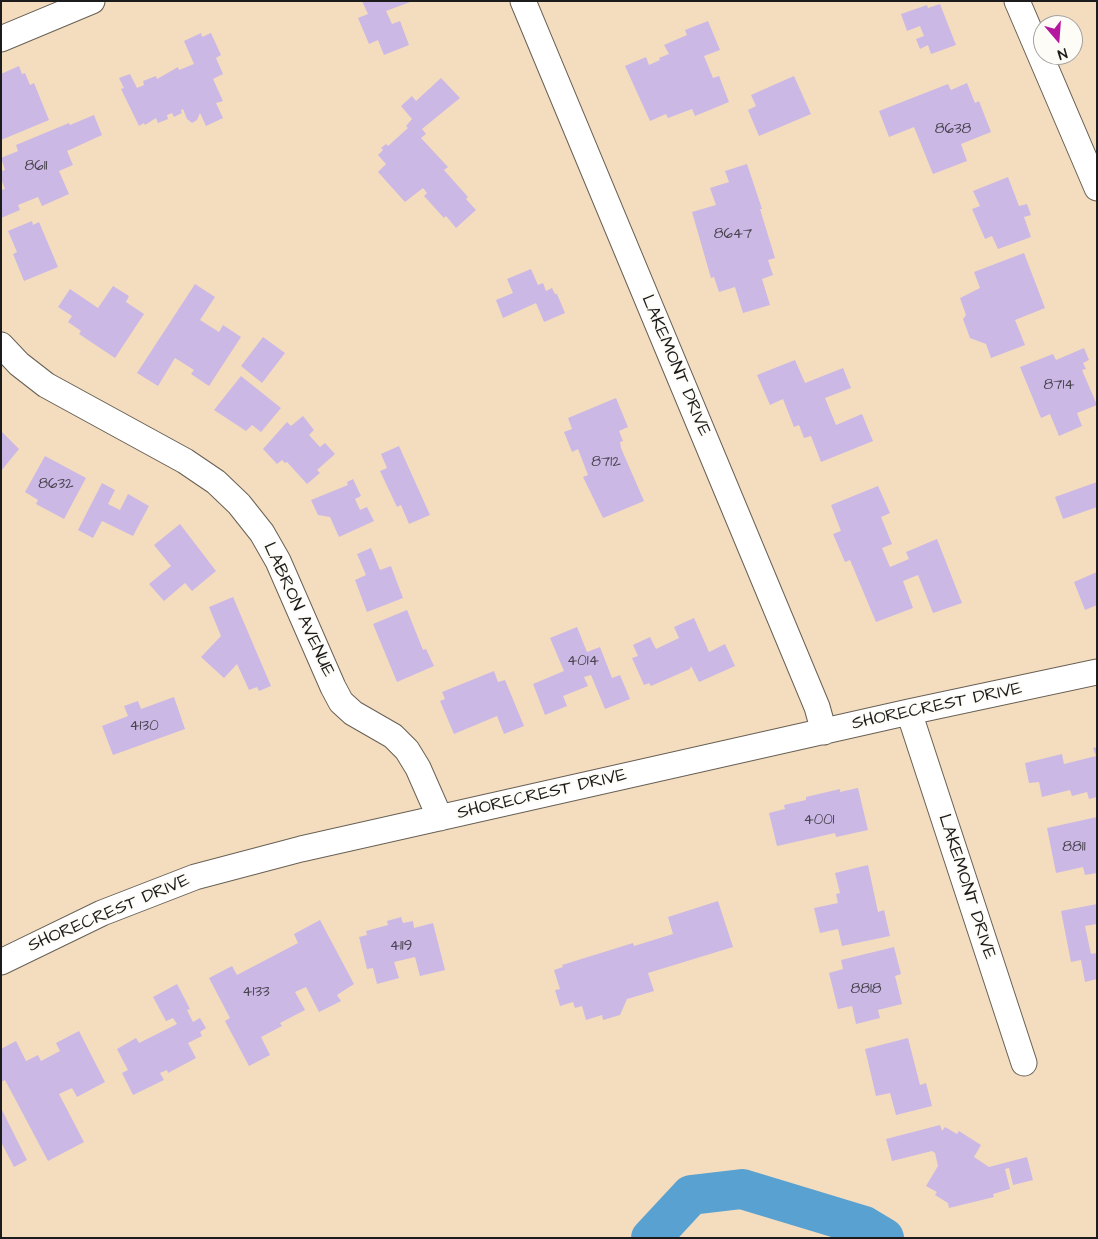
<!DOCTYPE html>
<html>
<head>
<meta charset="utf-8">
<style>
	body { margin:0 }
	#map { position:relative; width:1098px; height:1239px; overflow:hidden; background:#f4ddbf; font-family:"Architects Daughter",sans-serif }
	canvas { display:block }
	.frame { position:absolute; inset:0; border:2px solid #1c1c1c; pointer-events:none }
	.north { position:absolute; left:1033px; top:15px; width:50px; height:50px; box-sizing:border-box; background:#fdfcf7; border:1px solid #a3a29f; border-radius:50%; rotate:162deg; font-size:14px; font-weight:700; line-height:20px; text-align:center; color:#1c1c1c }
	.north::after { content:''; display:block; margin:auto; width:18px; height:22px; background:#b5179e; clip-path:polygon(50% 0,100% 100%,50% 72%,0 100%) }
</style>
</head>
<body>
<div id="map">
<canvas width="1098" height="1239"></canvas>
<div class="frame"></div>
<div class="north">N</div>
</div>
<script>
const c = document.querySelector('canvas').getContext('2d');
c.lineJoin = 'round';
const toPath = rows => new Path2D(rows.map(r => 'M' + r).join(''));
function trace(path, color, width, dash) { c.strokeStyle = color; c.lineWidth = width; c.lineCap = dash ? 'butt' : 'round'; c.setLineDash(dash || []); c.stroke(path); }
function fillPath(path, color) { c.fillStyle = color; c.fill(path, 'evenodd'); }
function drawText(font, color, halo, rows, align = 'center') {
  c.font = font + ' "Architects Daughter",sans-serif'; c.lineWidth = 4; c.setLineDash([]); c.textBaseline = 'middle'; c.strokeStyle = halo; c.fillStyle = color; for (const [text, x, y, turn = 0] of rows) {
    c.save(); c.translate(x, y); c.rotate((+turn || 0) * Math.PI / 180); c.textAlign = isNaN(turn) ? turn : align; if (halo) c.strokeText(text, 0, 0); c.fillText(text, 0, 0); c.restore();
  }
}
trace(toPath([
	[651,1238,691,1195,742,1189,864,1226,884,1238]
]), '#59a1d0', 40);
fillPath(toPath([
	[362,1,413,1,386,11,392,24,400,21,409,45,384,55,378,40,369,44,358,18,368,14],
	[940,4,956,45,931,54,928,45,920,49,916,39,924,36,920,26,907,31,901,14,927,5,928,8],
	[708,21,720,50,704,56,713,78,719,76,729,102,695,116,692,109,668,118,666,114,650,121,625,66,646,57,649,65,660,60,659,58,669,54,664,45,687,35,685,30],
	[201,33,202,37,211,33,221,55,216,58,223,74,213,79,223,101,216,103,223,118,206,126,200,113,197,120,192,123,187,119,183,109,181,110,182,113,174,117,172,113,167,115,168,119,158,123,156,118,145,125,144,123,139,126,121,89,124,88,119,78,130,74,137,88,144,85,143,81,156,76,157,79,178,67,179,70,194,64,184,41],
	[19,66,22,74,25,73,30,85,34,83,49,120,1,140,1,74],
	[794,76,811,114,759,136,748,110,756,106,751,95],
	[441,78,460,98,422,129,426,134,421,138,448,167,444,170,468,197,466,199,476,210,456,228,446,216,444,218,424,196,427,193,423,188,405,202,378,172,386,164,378,155,383,150,381,148,386,144,388,146,408,128,406,126,412,119,401,106,412,96,416,101],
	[967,83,975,103,979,101,991,132,961,144,967,161,933,174,914,127,889,137,879,111,948,84,951,90],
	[94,115,102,135,67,151,73,165,59,171,69,194,42,206,38,197,18,205,20,210,1,218,1,190,5,189,1,179,1,171,5,170,1,158,18,151,16,145,69,123,70,125],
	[747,164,762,209,760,209,775,258,768,260,773,275,762,279,770,305,743,313,735,287,719,292,714,277,711,278,692,212,716,205,710,188,729,182,725,171],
	[1008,177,1019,206,1027,204,1031,215,1024,217,1031,237,998,249,992,236,985,239,972,209,980,206,973,191],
	[32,221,33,225,39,222,58,267,24,281,13,254,17,252,8,231],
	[1024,253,1045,308,1015,320,1025,345,991,358,986,344,970,338,963,319,966,315,960,298,980,288,974,272],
	[531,269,538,285,543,283,546,291,552,288,555,294,557,294,565,313,544,322,536,303,503,318,496,300,513,293,507,279],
	[195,284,215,297,200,320,219,332,223,325,241,337,209,386,191,374,194,370,175,358,158,386,137,373],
	[113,286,129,296,126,302,144,314,115,358,79,334,81,331,68,322,72,316,58,307,70,289,98,308],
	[263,337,285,353,262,383,241,366],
	[1084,348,1089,360,1083,363,1086,369,1082,370,1097,405,1077,413,1082,426,1059,436,1050,414,1041,418,1020,367,1053,354,1056,360],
	[795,360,805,383,843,368,851,388,825,398,836,425,862,414,873,441,821,462,811,436,804,438,799,425,794,427,783,399,770,405,757,375],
	[241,376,281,408,261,432,252,425,246,431,214,410],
	[616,398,628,427,619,431,623,441,620,442,621,448,644,501,603,518,583,477,588,475,578,449,572,452,564,432,572,429,568,418],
	[303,416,314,430,309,435,320,447,325,443,335,454,317,470,320,473,307,484,287,462,285,463,282,460,277,464,263,449,287,422,291,426],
	[1,431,19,449,1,471],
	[399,446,430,515,409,524,401,505,397,507,380,471,387,468,381,454],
	[45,456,86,478,64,519,36,504,38,500,25,492],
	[353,479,361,496,355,499,360,510,367,507,374,521,339,537,330,517,318,515,311,500,348,485,347,482],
	[1097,482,1097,507,1063,519,1055,497],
	[102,483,115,490,108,504,120,510,128,494,149,506,133,536,102,521,93,538,78,530],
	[878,486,890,513,881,517,892,544,882,548,890,567,909,559,906,552,937,539,962,603,933,613,918,575,903,581,913,608,876,622,850,560,845,562,833,534,841,531,831,505],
	[180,524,216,571,192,591,185,583,164,601,149,584,171,566,154,545],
	[371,548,380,570,391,566,403,598,367,612,355,580,366,575,357,554],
	[1097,572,1097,605,1085,610,1074,582],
	[233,597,271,686,259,691,257,687,249,690,237,664,224,678,201,657,221,636,209,607],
	[407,610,423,650,426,649,434,666,397,682,373,624],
	[694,618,709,652,725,644,735,666,699,682,691,666,690,669,651,686,649,683,644,685,632,658,638,656,633,645,650,637,656,649,679,638,674,627],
	[577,627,587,652,600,647,612,678,620,675,630,699,605,709,591,675,584,677,588,686,563,696,567,706,545,715,533,684,564,671,550,638],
	[494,671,498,682,505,680,524,726,504,734,497,716,454,734,440,701,445,699,442,692],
	[174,697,185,729,113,755,102,726,128,716,124,706,138,701,141,709],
	[1097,747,1097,797,1089,799,1087,792,1072,796,1070,790,1042,797,1039,782,1029,783,1025,763,1062,754,1064,764,1096,756,1093,748],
	[858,788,868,830,836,837,835,833,777,846,769,813,785,809,784,805,806,800,806,797,840,789,840,792],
	[1097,817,1097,873,1085,875,1083,867,1056,873,1047,828],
	[868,865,878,912,884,910,890,936,842,946,838,929,820,933,814,908,838,903,836,894,840,893,835,873],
	[718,901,733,947,648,973,654,991,627,999,620,1015,603,1020,602,1015,586,1020,582,1006,575,1008,573,1002,560,1006,555,990,560,989,554,970,563,967,562,965,633,943,634,946,673,934,668,917],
	[1097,904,1097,924,1085,926,1091,954,1097,953,1097,979,1085,982,1081,960,1071,962,1061,911],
	[401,917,403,923,413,921,414,928,433,923,445,970,420,976,415,957,394,962,399,978,377,984,373,968,367,969,359,937,367,935,366,931,388,925,387,921],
	[320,920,354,984,337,995,341,1001,319,1012,306,987,295,992,305,1010,280,1023,282,1026,261,1037,270,1055,249,1066,225,1021,230,1018,209,978,232,966,237,975,298,943,294,934],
	[894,947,901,974,895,976,902,1004,878,1010,880,1018,856,1024,852,1006,838,1009,829,973,843,969,841,960],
	[177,984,190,1009,187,1010,193,1022,200,1018,206,1028,200,1032,202,1036,188,1043,196,1058,168,1073,167,1070,160,1073,164,1080,133,1095,122,1073,128,1070,117,1049,136,1038,139,1043,177,1024,173,1018,166,1021,153,997],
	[79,1031,105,1082,77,1097,72,1088,59,1094,84,1142,48,1161,5,1080,1,1082,1,1049,16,1041,26,1061,38,1055,41,1061,60,1051,56,1043],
	[908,1038,920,1085,926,1083,932,1106,896,1115,890,1093,876,1096,865,1049],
	[1,1108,27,1160,14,1167,1,1142],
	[940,1125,942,1131,945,1127,957,1134,959,1131,981,1145,974,1157,989,1167,1027,1157,1033,1180,1013,1185,1009,1168,1005,1169,1010,1189,993,1194,994,1197,949,1208,948,1203,935,1195,937,1192,926,1186,938,1166,935,1153,932,1151,892,1161,886,1139]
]), '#cbb8e5');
const minor = toPath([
	[523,1,817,707,824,732],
	[1017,1,1097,188],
	[1,39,92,1],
	[1,345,19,364,46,385,185,461,216,482,239,504,262,533,278,561,333,687,341,702,353,713,393,736,407,750,418,768,440,818],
	[909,712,1024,1063],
	[1,962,102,913,195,877,301,849,909,712,1097,672]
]);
trace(minor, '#686055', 27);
trace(minor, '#fff', 25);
drawText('15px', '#48434e', null, [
	["8638",953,130],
	["8611",36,167],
	["8647",733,235],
	["8714",1059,386],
	["8712",606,463],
	["8632",56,485],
	["4014",583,662],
	["4130",144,727],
	["4001",819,821],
	["8811",1074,848],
	["4119",401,947],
	["8818",866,990],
	["4133",256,993]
]);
drawText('18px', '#1c1c1c', '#fdfcf7', [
	["LAKEMONT DRIVE",675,366,67],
	["LABRON AVENUE",298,610,65],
	["SHORECREST DRIVE",937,707,-12],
	["SHORECREST DRIVE",542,795,-13],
	["LAKEMONT DRIVE",966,887,72],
	["SHORECREST DRIVE",109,914,-23]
]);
</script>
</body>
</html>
